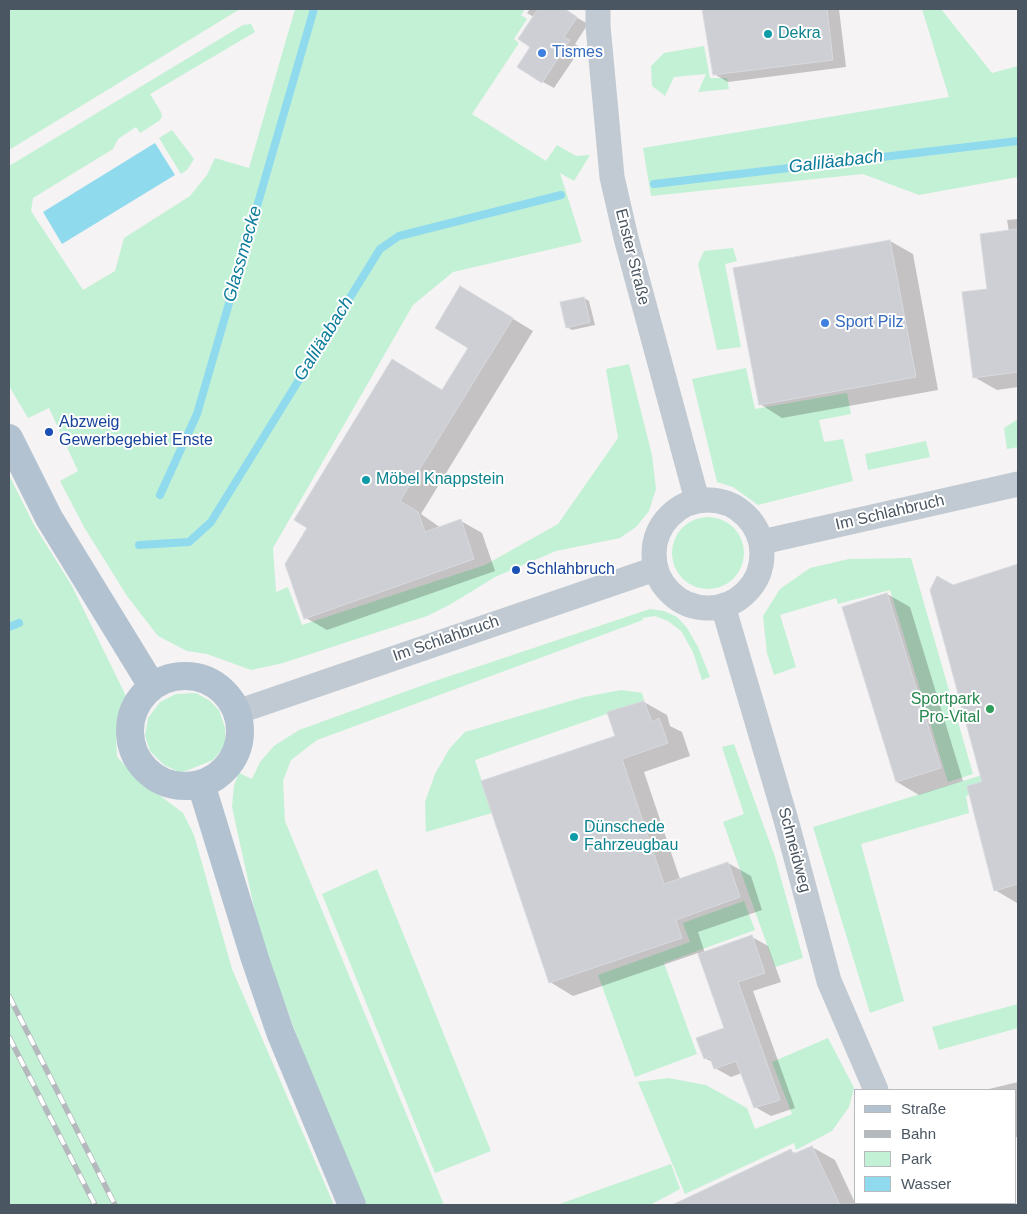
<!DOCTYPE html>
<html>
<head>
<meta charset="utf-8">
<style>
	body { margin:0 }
	#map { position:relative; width:1027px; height:1214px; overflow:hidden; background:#f5f3f3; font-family:Helvetica,sans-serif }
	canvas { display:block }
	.frame { position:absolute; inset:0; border:10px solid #4a5661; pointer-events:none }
	.legend { position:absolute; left:854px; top:1089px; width:162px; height:115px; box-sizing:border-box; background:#fff; border:1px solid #b7bbc0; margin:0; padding:6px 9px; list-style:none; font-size:15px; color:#4a5661 }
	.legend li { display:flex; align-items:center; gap:10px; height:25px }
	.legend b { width:25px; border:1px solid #b7bbc0 }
</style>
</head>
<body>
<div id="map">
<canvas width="1027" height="1214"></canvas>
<div class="frame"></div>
<ul class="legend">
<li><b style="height:6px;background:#b3c2d1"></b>Straße</li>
<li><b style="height:6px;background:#b5b8bd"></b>Bahn</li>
<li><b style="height:14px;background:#c3f1d5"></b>Park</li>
<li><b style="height:14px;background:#90daee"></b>Wasser</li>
</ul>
</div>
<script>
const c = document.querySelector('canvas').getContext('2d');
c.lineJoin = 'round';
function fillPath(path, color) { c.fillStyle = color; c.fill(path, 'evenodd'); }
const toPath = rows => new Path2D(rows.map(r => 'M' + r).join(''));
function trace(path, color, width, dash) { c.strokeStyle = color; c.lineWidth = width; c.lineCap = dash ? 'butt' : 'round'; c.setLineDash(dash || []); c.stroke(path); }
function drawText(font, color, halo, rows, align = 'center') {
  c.font = font + ' Helvetica,sans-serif'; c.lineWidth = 4; c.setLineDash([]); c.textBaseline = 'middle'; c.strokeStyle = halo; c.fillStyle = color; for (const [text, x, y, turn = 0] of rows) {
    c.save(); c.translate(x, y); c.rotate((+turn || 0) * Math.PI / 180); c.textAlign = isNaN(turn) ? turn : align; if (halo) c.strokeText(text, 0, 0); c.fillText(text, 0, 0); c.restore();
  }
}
fillPath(toPath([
	[9,9,240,9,9,150],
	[295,9,525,9,521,15,527,19,514,39,519,43,472,114,546,161,557,145,576,156,590,155,574,181,560,173,582,242,453,272,413,305,273,548,276,592,288,587,302,625,485,565,558,524,618,438,606,369,629,364,652,455,656,489,649,511,636,527,620,538,556,551,495,577,451,604,427,616,283,663,251,670,207,654,187,651,158,636,127,596,84,527,60,481,78,471,49,408,28,418,9,386,9,166,243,25,251,24,255,32,150,94,161,112,162,117,159,121,140,133,136,127,118,139,113,149,33,198,31,211,83,290,115,271,124,238,190,196,207,175,215,158,249,168],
	[922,9,941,9,992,73,1018,66,1018,177,919,195,863,174,651,196,643,148,949,97],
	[704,46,710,78,727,78,729,89,698,92,706,74,674,77,665,96,652,86,651,66,664,53],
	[172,130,194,159,187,170,181,174,159,138],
	[733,248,737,261,725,264,741,347,717,350,698,264,704,251],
	[746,368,755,409,847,393,851,414,819,420,824,442,843,439,853,481,758,505,733,487,717,482,692,379],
	[1018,419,1018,447,1007,449,1004,428],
	[926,441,930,457,868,470,865,454],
	[9,475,34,525,72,586,126,696,116,737,117,757,137,778,183,813,194,835,232,969,334,1205,9,1205],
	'672 553a36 36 0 1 1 72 0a36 36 0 1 1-72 0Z',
	[911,558,973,774,948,782,890,590,838,604,836,598,780,615,796,667,774,675,767,653,763,616,780,589,810,568,849,559],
	[650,609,664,611,677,617,687,628,698,647,710,677,702,680,693,652,681,631,668,621,655,616,642,618,643,620,317,740,291,760,283,781,285,821,444,1205,366,1205,330,1123,262,944,232,807,234,785,239,773,252,779,260,762,274,746,299,730,432,682],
	[621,690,642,693,644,701,475,760,492,813,426,832,425,802,435,774,450,748,465,732,584,697],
	[196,693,210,701,219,710,225,728,225,746,213,760,181,773,164,765,150,751,145,736,148,718,160,702,176,694],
	[734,744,775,857,803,958,775,967,723,822,744,814,722,747],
	[1018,764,1018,782,966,796,969,813,861,844,904,1001,870,1013,813,827],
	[377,869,491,1151,435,1173,322,894],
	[744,901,755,930,664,963,697,1054,635,1077,598,975,690,942,683,923],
	[1018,1004,1018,1028,939,1050,932,1027],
	[828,1038,854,1088,849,1107,832,1131,796,1150,794,1143,685,1194,638,1082,668,1078,706,1085,747,1108,755,1129,792,1114,772,1062],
	[671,1164,680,1189,650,1205,557,1205],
	[902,1203,968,1203,972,1205,904,1205]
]), '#c3f1d5');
fillPath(toPath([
	[155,143,175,175,62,244,43,212]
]), '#90daee');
fillPath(toPath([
	[530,9,562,9,588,24,575,44,581,48,554,88,543,82,532,47,534,17,527,13],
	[703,9,839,9,846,67,728,82,714,74],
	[1018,219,1018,387,997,390,974,377,989,290,1009,232,1007,220],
	[890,241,913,254,938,390,782,418,760,404],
	[584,298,589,301,595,325,572,330,567,327],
	[482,300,533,331,421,514,441,528,461,521,482,533,495,571,327,630,306,618,470,348],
	[1017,566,1018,567,1017,903,995,890,984,783,953,586],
	[887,594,910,607,963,781,919,795,897,782],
	[644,702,667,715,670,726,682,732,690,756,644,772,680,879,728,863,751,876,762,910,698,932,705,953,752,937,768,946,781,982,753,991,795,1108,771,1116,755,1107,742,1073,731,1077,715,1068,714,1063,705,1058,725,1029,698,953,573,996,550,982,617,737],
	[1018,1082,1018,1137,1016,1137,1016,1090,985,1090],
	[812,1147,835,1160,856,1205,675,1205,791,1151,797,1154]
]), '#0003');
trace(toPath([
	[654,184,1018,141],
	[160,495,197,414,314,9],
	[139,545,189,542,211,522,380,249,399,236,561,195],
	[9,627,19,623]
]), '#90daee', 8);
const building = toPath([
	[538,9,565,9,577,17,564,37,570,40,542,83,517,67,530,47,518,39,538,9],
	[702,9,827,9,833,60,713,75,702,9],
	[1018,229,1018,372,973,378,962,292,987,289,980,234,1018,229],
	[890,240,916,377,759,405,733,268,890,240],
	[460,286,513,318,400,501,418,512,425,532,461,519,474,559,304,619,285,564,307,528,294,520,392,359,442,390,468,348,435,328,460,286],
	[584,297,590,322,566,328,560,302,584,297],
	[1018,564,1018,884,994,891,967,786,982,782,930,590,937,576,953,585,1018,564],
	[887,593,941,768,896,782,842,607,887,593],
	[644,701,652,722,659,718,668,743,622,759,664,884,728,862,740,897,676,920,682,938,549,983,481,781,615,736,607,712,644,701],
	[752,935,765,973,738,982,780,1100,754,1108,736,1061,714,1069,710,1057,704,1059,696,1038,724,1028,698,954,752,935],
	[812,1146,840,1205,672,1205,791,1149,793,1154,812,1146]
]);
fillPath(building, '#cdcfd5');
trace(building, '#d7d9de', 1);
trace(toPath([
	[598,9,598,26,612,177,626,238,697,500],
	'654 554a54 54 0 1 1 108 0a54 54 0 1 1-108 0Z',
	[762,542,1018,484],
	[723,606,786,820,829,981,876,1090],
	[237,712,655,569],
	[998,1203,1003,1205]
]), '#c1cad2', 25);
trace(toPath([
	[9,438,49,518,152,686],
	'130 731a55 55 0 1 1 110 0a55 55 0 1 1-110 0Z',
	[201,784,255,959,280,1032,352,1205]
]), '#b3c2d1', 28);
const rail = toPath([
	[9,996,115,1205],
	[9,1037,95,1205]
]);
trace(rail, '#b5b8bd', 5.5);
trace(rail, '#fff', 4, [11]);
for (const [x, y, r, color] of [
	[768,34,5,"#0f9aa8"],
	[542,53,5,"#3f7fe0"],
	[825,323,5,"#3f7fe0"],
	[49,432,5,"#1a4fb4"],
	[366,480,5,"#0f9aa8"],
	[516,570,5,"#1a4fb4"],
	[990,709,5,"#2e9e5b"],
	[574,837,5,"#0f9aa8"]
]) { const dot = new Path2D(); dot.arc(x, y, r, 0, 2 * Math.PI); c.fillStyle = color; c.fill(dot); trace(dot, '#fff', 2); }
drawText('16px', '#0d838f', '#fff', [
	["Dekra",778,34],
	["Möbel Knappstein",376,480],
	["Dünschede",584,828],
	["Fahrzeugbau",584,846]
], 'left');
drawText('16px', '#366cbe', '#fff', [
	["Tismes",552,53],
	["Sport Pilz",835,323]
], 'left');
drawText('16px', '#4a5661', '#fff', [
	["Enster Straße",632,257,76],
	["Im Schlahbruch",890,513,-13],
	["Im Schlahbruch",446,639,-19],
	["Schneidweg",794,850,75]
]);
drawText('16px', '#164399', '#fff', [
	["Abzweig",59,423],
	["Gewerbegebiet Enste",59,441],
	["Schlahbruch",526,570]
], 'left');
drawText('16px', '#27864d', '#fff', [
	["Sportpark",980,700],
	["Pro-Vital",980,718]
], 'right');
drawText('italic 18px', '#0c7c9b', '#fff', [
	["Galiläabach",836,162,-7],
	["Glassmecke",243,254,-74],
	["Galiläabach",324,339,-58]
]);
</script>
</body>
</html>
